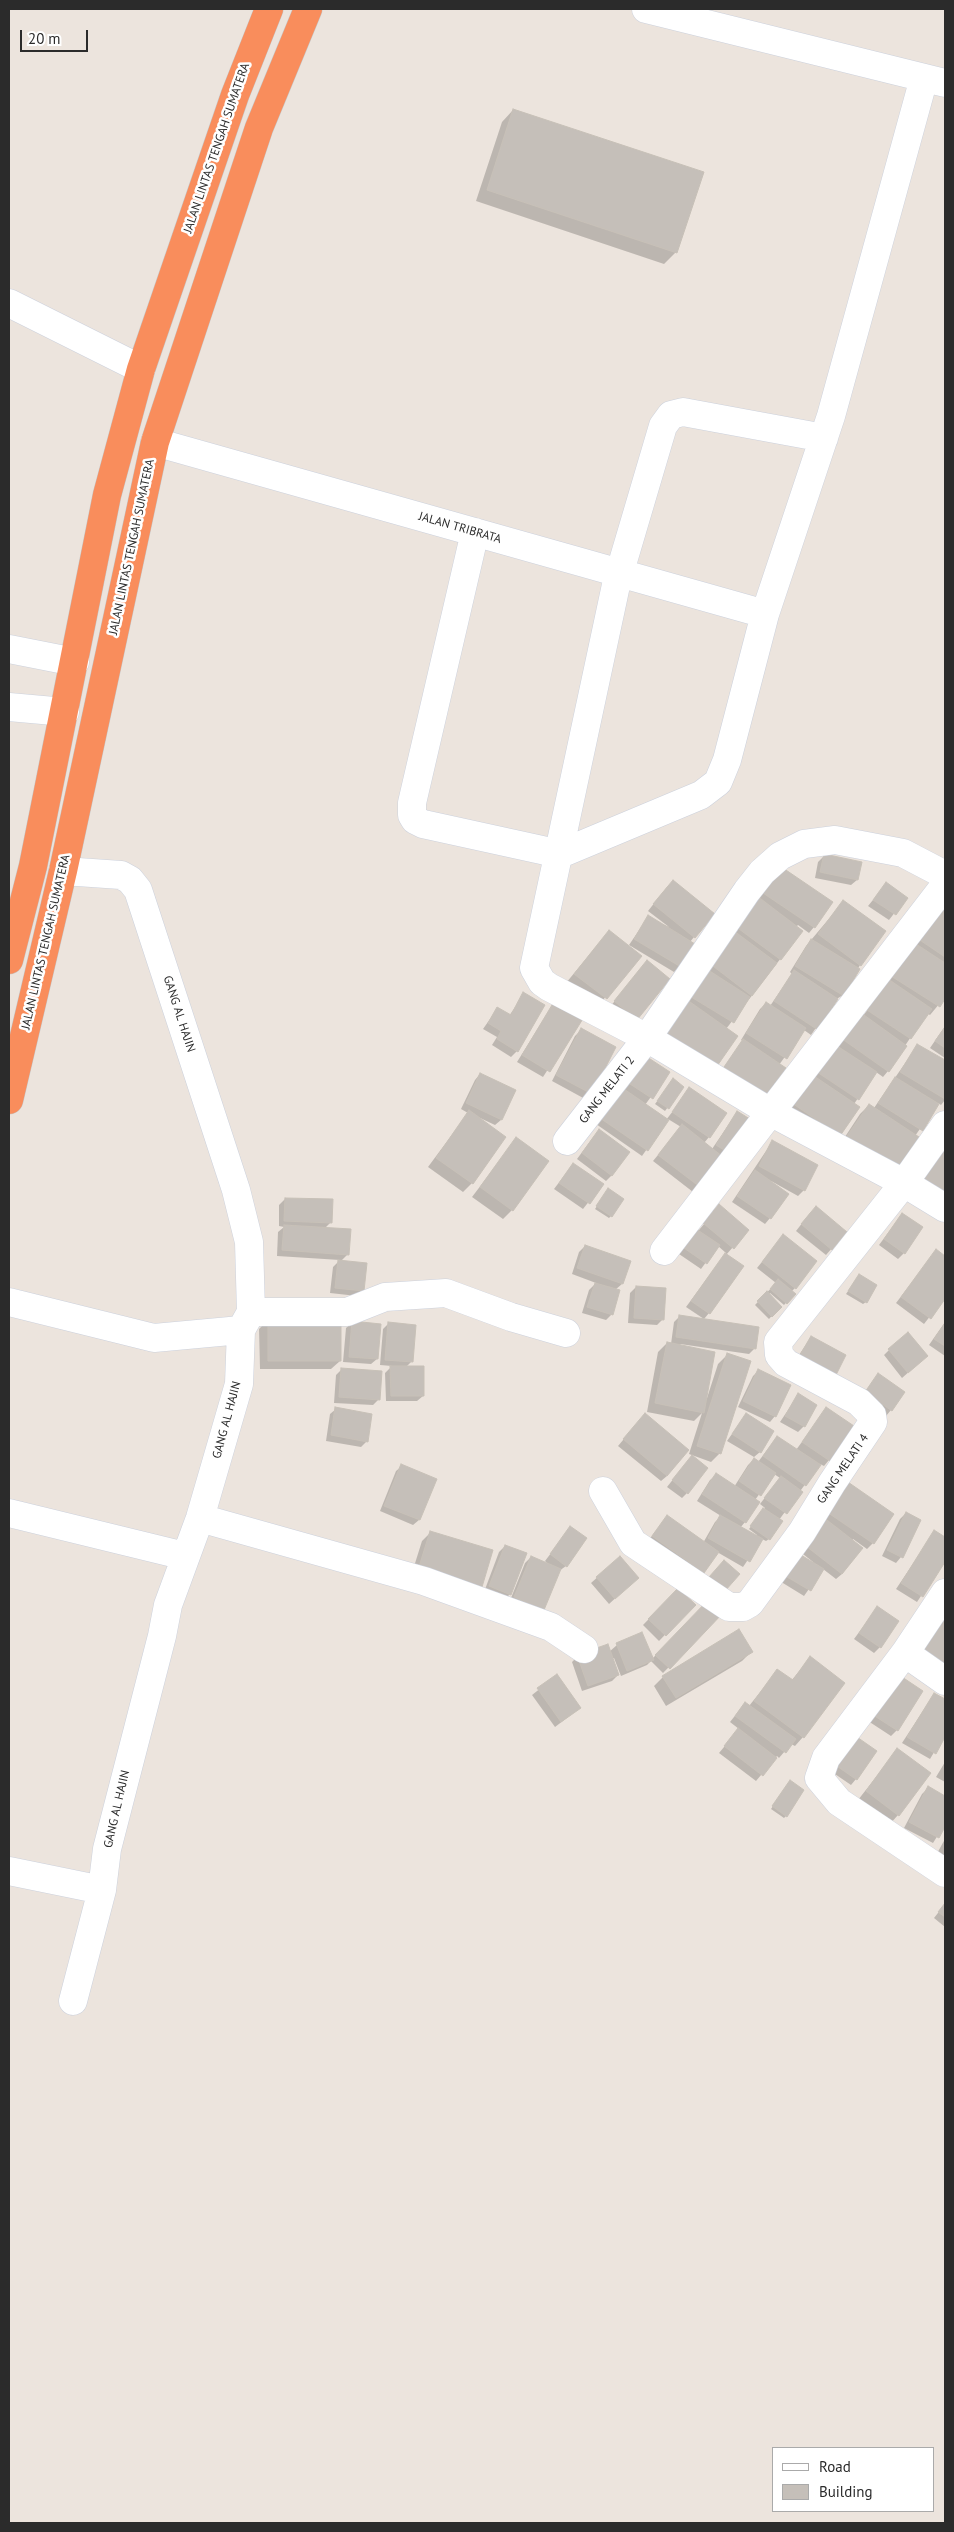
<!DOCTYPE html>
<html>
<head>
<meta charset="utf-8">
<style>
	body { margin:0 }
	#map { position:relative; width:954px; height:2532px; overflow:hidden; background:#ece4dd; font-family:"PT Sans",sans-serif }
	canvas { display:block }
	.frame { position:absolute; inset:0; border:10px solid #2b2b2b; pointer-events:none }
	.legend { position:absolute; left:772px; top:2447px; width:162px; height:65px; box-sizing:border-box; background:#fff; border:1px solid #aaa; margin:0; padding:6px 9px; list-style:none; font-size:15px; color:#2b2b2b }
	.legend li { display:flex; align-items:center; gap:10px; height:25px }
	.legend b { width:25px; border:1px solid #aaa }
	.scale { position:absolute; left:20px; top:30px; width:68px; height:22px; box-sizing:border-box; border:2px solid #2b2b2b; border-top:0; padding-left:6px; font-size:15px; line-height:18px; white-space:nowrap; color:#2b2b2b; -webkit-text-stroke:4px #fff; paint-order:stroke }
</style>
</head>
<body>
<div id="map">
<canvas width="954" height="2532"></canvas>
<div class="frame"></div>
<ul class="legend">
<li><b style="height:6px;background:#fff"></b>Road</li>
<li><b style="height:14px;background:#c5bfb9"></b>Building</li>
</ul>
<div class="scale">20 m</div>
</div>
<script>
const c = document.querySelector('canvas').getContext('2d');
c.lineJoin = 'round';
function fillPath(path, color) { c.fillStyle = color; c.fill(path, 'evenodd'); }
const toPath = rows => new Path2D(rows.map(r => 'M' + r).join(''));
function trace(path, color, width, dash) { c.strokeStyle = color; c.lineWidth = width; c.lineCap = dash ? 'butt' : 'round'; c.setLineDash(dash || []); c.stroke(path); }
function drawText(font, color, halo, rows, align = 'center') {
  c.font = font + ' "PT Sans",sans-serif'; c.lineWidth = 5; c.setLineDash([]); c.textBaseline = 'middle'; c.strokeStyle = halo; c.fillStyle = color; for (const [text, x, y, turn = 0] of rows) {
    c.save(); c.translate(x, y); c.rotate((+turn || 0) * Math.PI / 180); c.textAlign = isNaN(turn) ? turn : align; if (halo) c.strokeText(text, 0, 0); c.fillText(text, 0, 0); c.restore();
  }
}
fillPath(toPath([
	[513,110,676,252,664,264,476,201,502,122],
	[824,856,857,880,851,885,815,878,818,862],
	[774,874,814,927,809,933,798,925,796,927,802,931,726,1029,652,1039],
	[886,884,906,898,889,920,868,906],
	[667,887,694,937,690,942,680,966,674,972,629,945,648,917,669,927,648,911],
	[843,902,860,965,843,995,835,1000,811,1035,804,1030,779,1065,766,1096,719,1074,743,1041,741,1040,760,1009,766,1003,770,1006,792,974,790,972,806,946],
	[945,903,945,997,930,1015,927,1013,888,1071,883,1077,876,1072,854,1104,839,1135,784,1108,863,1016],
	[609,931,640,956,597,1007,566,983],
	[641,968,636,1019,610,1007],
	[524,994,517,1051,511,1057,492,1045,497,1037,483,1029,497,1009,509,1016],
	[555,1001,582,1017,543,1077,517,1062],
	[945,1026,945,1058,930,1048],
	[581,1030,614,1047,585,1099,552,1081,575,1036],
	[917,1046,945,1062,945,1100,941,1105,938,1103,915,1136,839,1146,860,1114,869,1105,874,1108],
	[639,1062,669,1072,645,1105,666,1120,690,1089,709,1137,704,1143,712,1149,737,1112,751,1122,693,1192,653,1161,681,1127,668,1119,642,1156,596,1124],
	[480,1074,515,1091,501,1120,495,1125,480,1118,472,1183,463,1192,428,1167,468,1113,461,1109,475,1080],
	[671,1083,683,1087,665,1111,655,1104],
	[594,1136,612,1175,606,1181,577,1159],
	[516,1139,512,1210,503,1219,472,1197],
	[772,1142,804,1190,798,1196,771,1181,770,1218,765,1224,732,1202],
	[573,1164,602,1185,583,1209,554,1189],
	[606,1193,611,1216,609,1218,595,1209],
	[285,1199,331,1222,324,1229,348,1254,340,1262,362,1290,357,1296,330,1293,333,1267,340,1260,277,1256,278,1232,284,1227,279,1226,279,1205],
	[714,1212,748,1230,726,1255,709,1313,704,1319,686,1307,726,1253,718,1246,701,1269,679,1254],
	[810,1213,846,1232,826,1255,796,1231],
	[902,1214,904,1253,898,1259,879,1245],
	[778,1242,795,1288,791,1292,794,1294,784,1305,770,1293,768,1295,780,1307,769,1319,755,1305,776,1283,757,1268],
	[585,1246,622,1284,615,1290,612,1314,606,1320,582,1313,589,1290,596,1283,572,1274,579,1252],
	[936,1251,945,1257,945,1297,924,1324,896,1303],
	[859,1275,866,1302,863,1304,846,1294],
	[636,1287,663,1319,657,1325,628,1323,630,1293],
	[680,1316,755,1348,749,1354,680,1344,707,1398,718,1364,727,1355,720,1453,711,1462,689,1454,702,1413,694,1421,647,1412,658,1352,667,1343,671,1344,674,1322],
	[268,1320,340,1361,331,1369,260,1369,259,1329],
	[945,1322,945,1356,929,1345],
	[352,1323,377,1359,371,1364,343,1362,346,1328],
	[389,1323,411,1362,405,1368,423,1396,417,1401,386,1401,385,1373,392,1366,380,1365,383,1329],
	[811,1337,844,1356,795,1361],
	[889,1350,927,1356,902,1378,884,1355],
	[342,1369,378,1400,373,1405,334,1403,336,1375],
	[758,1371,775,1416,770,1422,738,1407,753,1376],
	[878,1375,891,1410,886,1416,860,1399],
	[798,1395,804,1426,798,1432,780,1422],
	[336,1409,367,1441,361,1447,326,1441,330,1414],
	[826,1409,829,1460,824,1466,820,1464,779,1520,769,1539,766,1541,762,1539,743,1567,717,1552,697,1578,647,1542,667,1517,703,1543,715,1522,721,1516,697,1501,710,1480,716,1475,734,1487,748,1465,754,1459,758,1462,777,1437,796,1450],
	[774,1474,780,1478,760,1504,765,1508,749,1529,757,1535,756,1537,740,1528,745,1522,755,1500],
	[645,1414,667,1476,661,1481,618,1446],
	[746,1414,760,1452,754,1457,727,1441],
	[686,1463,687,1493,682,1498,667,1487],
	[402,1466,435,1480,419,1520,413,1525,380,1511,396,1471],
	[839,1487,873,1543,867,1549,853,1539,852,1541,862,1548,842,1574,836,1579,823,1569,804,1596,778,1580,813,1562,798,1550],
	[906,1513,901,1557,896,1563,882,1556,900,1519],
	[570,1528,566,1566,559,1571,543,1609,509,1603,525,1563,531,1557,549,1565,545,1561],
	[935,1531,945,1538,945,1560,917,1602,896,1589],
	[431,1532,481,1586,472,1595,411,1576,422,1541],
	[505,1546,510,1594,504,1600,484,1592,499,1552],
	[620,1557,632,1583,609,1604,591,1583],
	[678,1589,694,1605,659,1641,643,1625],
	[709,1600,722,1613,663,1673,651,1661,647,1665,621,1676,614,1658,612,1658,618,1675,612,1681,582,1691,572,1662,578,1656,609,1652,617,1645,642,1634,652,1659],
	[877,1608,880,1647,874,1653,854,1639],
	[945,1615,945,1672,915,1653],
	[751,1652,742,1661,666,1706,654,1686,663,1677],
	[810,1658,803,1737,795,1746,791,1744,779,1758,777,1756,756,1781,719,1753,739,1729,730,1722,745,1703,749,1706,777,1671,791,1681],
	[556,1676,580,1708,555,1727,532,1695],
	[890,1681,897,1730,891,1736,865,1719],
	[934,1694,945,1701,945,1734,930,1759,902,1743],
	[848,1742,856,1779,851,1785,829,1770],
	[898,1749,898,1815,890,1824,858,1800],
	[945,1762,945,1782,936,1777],
	[788,1785,786,1816,784,1818,771,1809],
	[928,1788,945,1797,945,1824,933,1843,904,1828,922,1794],
	[945,1839,945,1864,935,1857],
	[945,1904,945,1927,934,1918]
]), '#0003');
const building = toPath([
	[513,109,704,172,677,253,487,190,513,109],
	[824,854,862,862,858,880,820,872,824,854],
	[780,866,833,902,815,928,763,893,780,866],
	[673,880,715,914,695,938,653,904,673,880],
	[886,882,908,898,896,915,873,900,886,882],
	[757,896,803,931,781,960,735,926,757,896],
	[843,900,886,931,861,966,818,934,843,900],
	[945,902,945,957,914,936,945,902],
	[648,915,695,944,681,967,634,939,648,915],
	[609,930,642,956,607,999,574,974,609,930],
	[734,931,777,963,752,996,709,963,734,931],
	[811,939,860,969,844,996,795,966,811,939],
	[913,942,945,963,945,999,940,1007,891,976,913,942],
	[647,960,670,979,637,1020,614,1001,647,960],
	[705,968,750,997,734,1023,688,995,705,968],
	[794,970,838,999,818,1030,774,1001,794,970],
	[888,979,932,1009,911,1039,867,1010,888,979],
	[523,992,545,1005,518,1052,497,1039,501,1031,488,1023,497,1007,511,1015,523,992],
	[683,997,738,1036,715,1069,660,1030,683,997],
	[555,1000,584,1017,550,1072,522,1055,555,1000],
	[766,1002,806,1028,787,1059,746,1033,766,1002],
	[857,1010,907,1046,889,1072,838,1036,857,1010],
	[945,1027,945,1048,935,1041,945,1027],
	[581,1028,616,1047,592,1094,556,1075,581,1028],
	[743,1039,786,1068,766,1096,724,1067,743,1039],
	[831,1042,877,1072,859,1100,814,1070,831,1042],
	[917,1044,945,1060,945,1099,900,1072,917,1044],
	[644,1055,670,1072,653,1099,627,1082,644,1055],
	[808,1072,860,1107,840,1136,789,1101,808,1072],
	[480,1073,516,1090,502,1120,466,1103,480,1073],
	[895,1077,939,1104,923,1131,878,1103,895,1077],
	[673,1078,684,1087,669,1109,657,1101,673,1078],
	[621,1087,669,1120,648,1151,600,1118,621,1087],
	[689,1087,727,1113,710,1138,672,1112,689,1087],
	[869,1104,919,1137,897,1170,847,1136,869,1104],
	[469,1110,506,1137,473,1184,436,1158,469,1110],
	[737,1111,753,1121,732,1155,716,1145,737,1111],
	[682,1124,723,1157,700,1187,658,1155,682,1124],
	[599,1129,630,1152,612,1176,582,1153,599,1129],
	[516,1137,549,1161,513,1211,480,1187,516,1137],
	[772,1140,818,1165,805,1191,759,1166,772,1140],
	[945,1142,945,1196,921,1180,945,1142],
	[573,1163,604,1184,590,1204,559,1183,573,1163],
	[755,1170,789,1194,771,1219,737,1196,755,1170],
	[608,1188,624,1199,612,1217,596,1206,608,1188],
	[285,1198,333,1199,332,1223,284,1221,285,1198],
	[719,1204,749,1230,734,1249,703,1223,719,1204],
	[816,1206,847,1232,832,1250,801,1224,816,1206],
	[902,1213,923,1227,905,1254,884,1239,902,1213],
	[284,1225,351,1229,349,1255,282,1250,284,1225],
	[696,1229,720,1245,707,1264,684,1248,696,1229],
	[783,1234,817,1261,796,1289,762,1262,783,1234],
	[585,1245,631,1261,623,1284,577,1268,585,1245],
	[936,1249,945,1256,945,1299,931,1319,901,1297,936,1249],
	[725,1253,744,1266,710,1314,691,1301,725,1253],
	[338,1260,367,1263,364,1291,335,1288,338,1260],
	[859,1274,877,1285,867,1303,848,1291,859,1274],
	[778,1279,796,1294,787,1304,770,1289,778,1279],
	[595,1283,620,1290,613,1315,587,1307,595,1283],
	[636,1286,666,1288,664,1320,634,1318,636,1286],
	[767,1291,782,1307,772,1317,757,1301,767,1291],
	[679,1315,759,1327,756,1349,676,1337,679,1315],
	[268,1319,341,1319,341,1361,268,1361,268,1319],
	[352,1321,381,1324,378,1359,349,1357,352,1321],
	[388,1322,416,1325,413,1362,385,1360,388,1322],
	[945,1323,945,1346,934,1339,945,1323],
	[908,1332,928,1356,908,1373,888,1349,908,1332],
	[811,1336,846,1355,836,1375,800,1355,811,1336],
	[667,1342,715,1352,704,1413,655,1403,667,1342],
	[727,1353,751,1361,721,1454,697,1446,727,1353],
	[390,1366,424,1366,424,1396,391,1396,390,1366],
	[341,1368,382,1371,380,1400,339,1397,341,1368],
	[758,1369,791,1385,776,1417,743,1401,758,1369],
	[878,1373,905,1392,892,1411,865,1392,878,1373],
	[798,1393,817,1405,805,1427,785,1416,798,1393],
	[335,1407,372,1414,368,1442,331,1435,335,1407],
	[826,1407,854,1426,830,1461,802,1442,826,1407],
	[645,1413,689,1450,667,1476,623,1439,645,1413],
	[746,1413,774,1431,761,1453,732,1434,746,1413],
	[777,1436,821,1465,806,1486,763,1456,777,1436],
	[692,1455,708,1468,688,1494,672,1480,692,1455],
	[754,1458,776,1473,761,1496,739,1481,754,1458],
	[401,1464,437,1479,420,1520,384,1506,401,1464],
	[716,1473,760,1502,746,1523,702,1494,716,1473],
	[781,1476,803,1492,787,1514,764,1498,781,1476],
	[845,1480,894,1514,874,1544,824,1510,845,1480],
	[763,1508,783,1521,770,1540,750,1526,763,1508],
	[906,1512,921,1520,903,1558,887,1550,906,1512],
	[667,1515,719,1552,704,1573,652,1536,667,1515],
	[720,1515,763,1539,750,1562,708,1538,720,1515],
	[823,1517,863,1548,842,1574,802,1543,823,1517],
	[570,1526,587,1538,567,1567,550,1554,570,1526],
	[934,1530,945,1537,945,1562,923,1597,901,1583,934,1530],
	[430,1531,493,1550,482,1587,419,1567,430,1531],
	[505,1545,527,1553,511,1595,489,1586,505,1545],
	[796,1552,824,1569,811,1591,782,1574,796,1552],
	[531,1556,561,1569,544,1610,514,1597,531,1556],
	[620,1556,639,1578,615,1599,596,1577,620,1556],
	[724,1560,740,1574,725,1591,709,1577,724,1560],
	[678,1588,696,1605,666,1636,648,1619,678,1588],
	[709,1599,723,1613,670,1669,655,1655,709,1599],
	[877,1606,899,1621,881,1648,859,1633,877,1606],
	[945,1614,945,1663,920,1647,945,1614],
	[739,1629,753,1652,676,1698,662,1676,739,1629],
	[642,1632,654,1660,627,1671,616,1643,642,1632],
	[608,1644,619,1675,588,1686,577,1655,608,1644],
	[810,1656,845,1683,804,1738,754,1701,777,1669,793,1680,810,1656],
	[896,1673,923,1691,898,1731,870,1713,896,1673],
	[557,1674,581,1708,561,1722,537,1688,557,1674],
	[934,1693,945,1699,945,1737,936,1754,907,1737,934,1693],
	[745,1702,796,1739,786,1753,735,1716,745,1702],
	[738,1728,777,1758,763,1776,724,1746,738,1728],
	[854,1735,877,1751,857,1780,834,1764,854,1735],
	[897,1748,931,1773,899,1816,866,1791,897,1748],
	[790,1780,804,1790,787,1817,772,1806,790,1780],
	[928,1786,945,1796,945,1827,939,1838,909,1822,928,1786],
	[945,1903,945,1917,938,1912,945,1903]
]);
fillPath(building, '#c5bfb9');
trace(building, '#c7c0b7', 1);
const minor = toPath([
	[646,9,945,83],
	[9,303,141,369],
	[824,438,683,412,671,415,663,426,616,585,534,968,542,982,549,987,647,1038,772,1113,904,1183,945,1208],
	[155,442,765,614],
	[475,532,412,803,412,815,415,820,423,824,560,854,701,795,718,782,727,760,765,614,831,416,924,78],
	[9,649,75,662],
	[9,707,65,712],
	[63,871,121,875,130,880,138,890,236,1190,249,1242,251,1312,241,1330,239,1384,200,1518,168,1605,162,1636,107,1849,102,1890,73,2001],
	[567,1141,647,1038,747,891,762,872,780,856,804,844,835,840,903,853,945,875],
	[664,1251,945,885],
	[9,1302,154,1338,241,1330],
	[251,1312,347,1312,385,1297,446,1293,511,1317,566,1333],
	[603,1491,633,1543,729,1607,743,1607,750,1603,802,1532,832,1483,873,1422,872,1415,859,1402,786,1363,779,1355,778,1342,904,1183,945,1125],
	[9,1513,185,1556],
	[200,1518,424,1581,551,1627,584,1649],
	[945,1593,905,1653,826,1758,819,1778,839,1802,945,1873],
	[905,1653,945,1681],
	[9,1871,102,1890]
]);
const highway = toPath([
	[9,960,33,866,107,495,141,369,235,95,269,9],
	[9,1100,63,871,155,442,259,128,308,9]
]);
trace(minor, '#ccd1dc', 29);
trace(highway, '#c4c4c4', 29);
trace(minor, '#fff', 28);
trace(highway, '#f98d5c', 28);
drawText('12px', '#2b2b2b', '#fff', [
	["JALAN LINTAS TENGAH SUMATERA",217,148,-71],
	["JALAN TRIBRATA",460,528,16],
	["JALAN LINTAS TENGAH SUMATERA",132,547,-78],
	["JALAN LINTAS TENGAH SUMATERA",46,942,-77],
	["GANG AL HAJIN",179,1014,72],
	["GANG MELATI 2",607,1090,-52],
	["GANG AL HAJIN",227,1420,-75],
	["GANG MELATI 4",843,1469,-56],
	["GANG AL HAJIN",117,1809,-77]
]);
</script>
</body>
</html>
